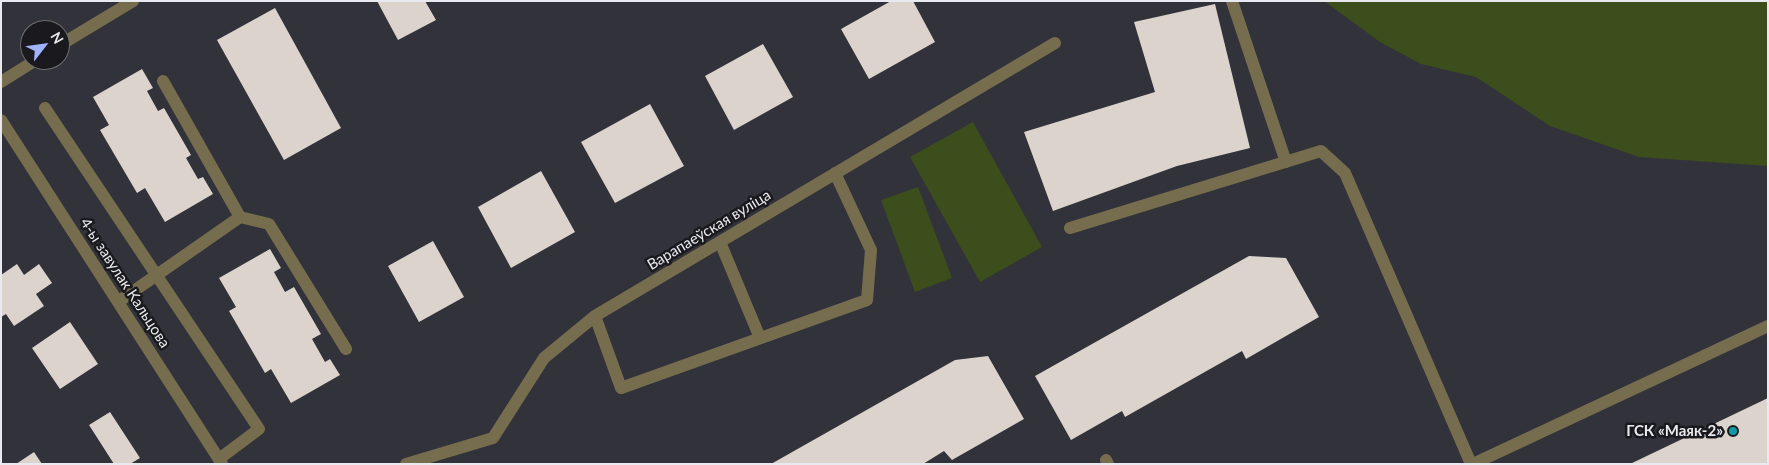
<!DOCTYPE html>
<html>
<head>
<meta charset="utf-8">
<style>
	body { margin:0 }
	#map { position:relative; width:1769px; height:465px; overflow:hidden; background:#32323a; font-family:Lato,sans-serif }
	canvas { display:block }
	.frame { position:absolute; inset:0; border:2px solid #e9eaef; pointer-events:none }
	.north { position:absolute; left:20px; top:20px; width:50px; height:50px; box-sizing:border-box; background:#1a1a1e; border:1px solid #6d6d72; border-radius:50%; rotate:60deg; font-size:14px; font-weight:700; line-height:20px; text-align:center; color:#e9eaef }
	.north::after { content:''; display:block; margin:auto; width:18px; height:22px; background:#9fb3fd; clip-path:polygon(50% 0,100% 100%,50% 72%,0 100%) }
</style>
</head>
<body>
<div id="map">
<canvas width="1769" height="465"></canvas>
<div class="frame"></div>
<div class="north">N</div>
</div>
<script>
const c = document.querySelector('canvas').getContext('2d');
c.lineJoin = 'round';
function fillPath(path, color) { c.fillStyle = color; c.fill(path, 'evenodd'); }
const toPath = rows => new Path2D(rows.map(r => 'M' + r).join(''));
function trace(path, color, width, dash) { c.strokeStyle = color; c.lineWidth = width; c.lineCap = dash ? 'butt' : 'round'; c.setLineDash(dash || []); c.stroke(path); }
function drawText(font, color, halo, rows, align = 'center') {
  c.font = font + ' Lato,sans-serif'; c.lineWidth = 5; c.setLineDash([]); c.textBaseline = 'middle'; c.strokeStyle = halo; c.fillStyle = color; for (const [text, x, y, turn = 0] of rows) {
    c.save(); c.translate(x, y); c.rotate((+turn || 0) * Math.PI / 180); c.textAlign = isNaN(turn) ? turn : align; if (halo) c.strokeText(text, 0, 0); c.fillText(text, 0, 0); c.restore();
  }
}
fillPath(toPath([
	[1324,1,1768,1,1768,166,1639,157,1550,126,1476,77,1421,64,1380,42],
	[973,122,1042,247,980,282,910,157],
	[918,187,952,278,915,292,881,200]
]), '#3b4e1c');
fillPath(toPath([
	[377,1,425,1,436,20,398,40],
	[891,1,913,1,935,42,869,79,841,29],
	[1215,4,1250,148,1177,166,1053,211,1024,132,1155,92,1134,22],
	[275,8,341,128,284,160,217,40],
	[763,44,793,97,734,130,705,76],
	[142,69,153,88,147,91,158,111,164,108,191,155,186,158,198,179,203,177,213,194,165,222,145,188,137,193,100,130,109,125,93,97],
	[650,104,684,166,615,203,581,142],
	[541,171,575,232,511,268,478,207],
	[433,241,464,297,419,322,388,266],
	[270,249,281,268,274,272,285,292,294,287,321,334,312,339,325,362,330,359,340,375,291,403,271,369,265,373,229,311,236,307,219,278],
	[1249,256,1286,258,1319,317,1246,359,1242,351,1125,417,1122,411,1071,440,1035,376],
	[17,264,24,275,39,264,52,283,36,294,44,306,14,326,6,314,1,317,1,275],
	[70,322,98,364,60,389,32,348],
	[988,356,1024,419,952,460,944,451,923,464,771,464,955,360],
	[1768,398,1768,464,1630,464],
	[110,412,140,458,130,464,114,464,89,425],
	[34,452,42,464,16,464]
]), '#dbd3cc');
trace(toPath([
	[1232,1,1286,162],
	[60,45,133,1],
	[163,81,240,217],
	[1,82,36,60],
	[45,108,259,429,219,459],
	[1,120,222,464],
	[1070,228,1321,151,1345,173,1471,464],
	[720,242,760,338],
	[118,302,240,217,269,224,346,349],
	[595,316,621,388,867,300,871,250,835,173],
	[1106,460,1108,464],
	[406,464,493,438,544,358,595,316,1055,43],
	[1473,464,1768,326]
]), '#766d4e', 12);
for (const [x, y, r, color] of [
	[1733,431,5,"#0f9aa8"]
]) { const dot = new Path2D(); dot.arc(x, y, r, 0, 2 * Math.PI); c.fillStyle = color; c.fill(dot); trace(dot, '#1a1a1e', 2); }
drawText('15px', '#e9eaef', '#1a1a1e', [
	["Варапаеўская вуліца",709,230,-31],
	["4-ы завулак Кальцова",125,283,57]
]);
drawText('bold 15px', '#e9eaef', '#1a1a1e', [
	["ГСК «Маяк-2»",1723,431]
], 'right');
</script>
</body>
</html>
